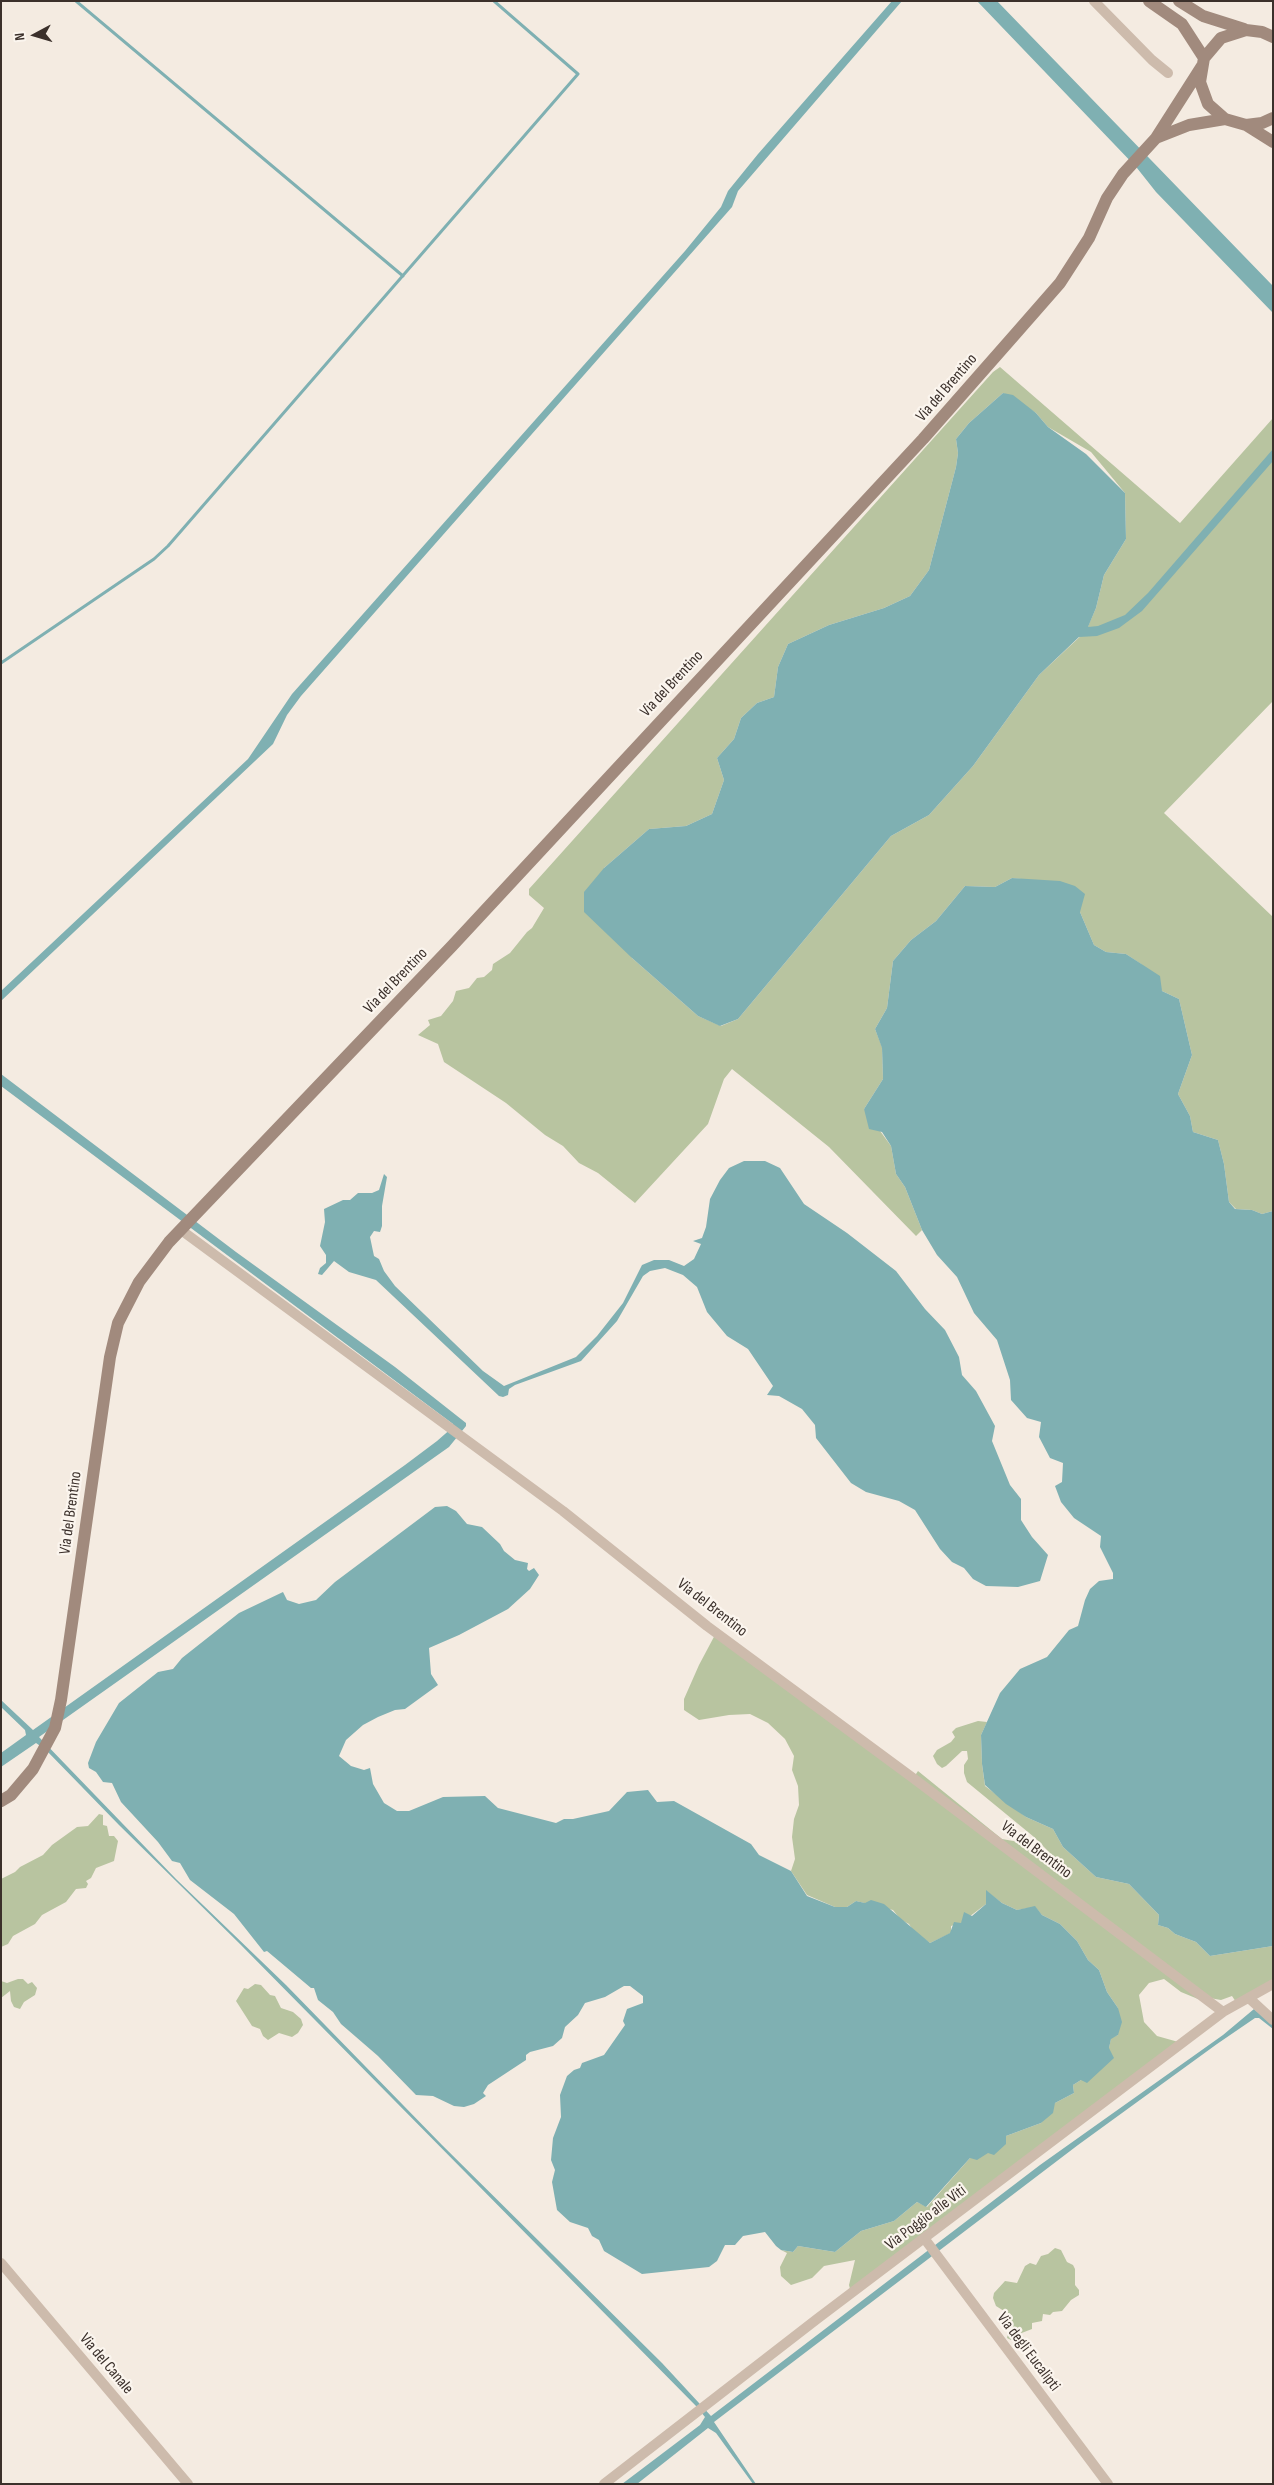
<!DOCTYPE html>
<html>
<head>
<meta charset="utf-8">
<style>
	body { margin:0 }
	#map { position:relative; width:1274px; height:2485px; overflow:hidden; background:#f4ebe1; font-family:"Sofia Sans Condensed",sans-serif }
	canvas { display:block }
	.frame { position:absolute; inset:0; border:2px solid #3b302b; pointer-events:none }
	.north { position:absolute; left:10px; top:10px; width:50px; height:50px; -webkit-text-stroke:4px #fbf5ee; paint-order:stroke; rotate:264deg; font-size:14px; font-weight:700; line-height:20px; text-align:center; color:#3b302b }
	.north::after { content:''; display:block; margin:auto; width:18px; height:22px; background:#3b302b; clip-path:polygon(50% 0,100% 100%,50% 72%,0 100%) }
</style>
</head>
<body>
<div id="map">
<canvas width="1274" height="2485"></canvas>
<div class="frame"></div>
<div class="north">N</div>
</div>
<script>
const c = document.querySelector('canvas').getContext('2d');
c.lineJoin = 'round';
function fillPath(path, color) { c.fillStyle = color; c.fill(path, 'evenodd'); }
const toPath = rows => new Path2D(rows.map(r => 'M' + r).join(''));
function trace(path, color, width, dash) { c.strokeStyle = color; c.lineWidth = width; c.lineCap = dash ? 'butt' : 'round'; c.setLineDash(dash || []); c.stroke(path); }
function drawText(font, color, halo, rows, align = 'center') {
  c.font = font + ' "Sofia Sans Condensed",sans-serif'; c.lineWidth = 4.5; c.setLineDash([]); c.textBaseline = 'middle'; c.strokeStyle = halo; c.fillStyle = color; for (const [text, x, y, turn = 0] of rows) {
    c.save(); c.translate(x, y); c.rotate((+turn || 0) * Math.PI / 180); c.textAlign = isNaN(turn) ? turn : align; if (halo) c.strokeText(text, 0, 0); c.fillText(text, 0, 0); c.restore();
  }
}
fillPath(toPath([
	[1000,367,1180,523,1273,418,1273,701,1164,813,1273,917,1273,1211,1262,1214,1252,1210,1236,1209,1229,1202,1224,1164,1218,1140,1193,1132,1190,1116,1178,1094,1192,1055,1179,999,1162,991,1141,964,1126,954,1106,952,1094,945,1080,912,1030,880,1012,878,995,887,965,886,936,921,911,940,893,961,887,1008,875,1029,882,1047,883,1079,864,1109,891,1146,896,1174,905,1187,922,1230,916,1236,829,1147,732,1069,724,1079,708,1124,635,1203,598,1173,579,1163,563,1146,545,1135,506,1103,444,1062,438,1044,418,1035,430,1025,428,1020,441,1016,453,1001,456,991,469,988,477,978,484,977,492,970,493,964,510,953,527,932,532,928,544,908,529,895,529,889,993,372],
	[1003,393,1036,413,1048,427,1091,452,1125,493,1126,539,1104,575,1096,608,1086,631,1039,675,973,766,929,815,891,836,738,1019,721,1026,698,1016,632,958,604,868,649,829,686,826,712,814,724,780,717,758,734,739,741,718,757,703,774,697,778,667,788,644,829,625,884,608,910,596,929,570,956,467,958,453,956,439,969,423],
	[716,1633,914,1777,918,1771,1002,1839,1019,1842,1054,1865,1053,1856,1034,1837,967,1782,964,1773,964,1765,968,1759,967,1751,962,1751,946,1766,942,1768,937,1764,933,1756,937,1750,951,1742,955,1737,952,1732,956,1728,978,1721,987,1722,981,1735,982,1764,985,1786,1026,1817,1053,1829,1063,1847,1096,1877,1129,1884,1159,1915,1158,1925,1168,1928,1175,1934,1196,1942,1210,1956,1273,1946,1273,1984,1238,2005,1232,1996,1221,2000,1204,1997,1198,1999,1181,1992,1164,1979,1149,1983,1139,1995,1144,2022,1157,2036,1182,2043,851,2293,849,2285,855,2260,824,2266,812,2278,791,2285,781,2276,780,2267,787,2253,781,2250,793,2252,798,2246,835,2252,861,2231,894,2221,917,2202,927,2207,970,2158,1006,2136,1041,2123,1055,2103,1074,2093,1073,2085,1081,2080,1109,2048,1111,2038,1118,2035,1118,2008,1107,1992,1099,1970,1088,1960,1077,1941,1060,1924,1042,1915,1035,1907,1017,1910,1002,1903,986,1891,986,1904,961,1923,951,1926,951,1933,930,1943,914,1932,909,1924,901,1920,893,1910,856,1901,847,1907,835,1907,807,1895,791,1871,795,1859,792,1837,794,1819,799,1805,798,1786,792,1770,794,1756,785,1739,768,1723,750,1714,729,1715,699,1720,684,1710,684,1699,699,1665],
	[99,1814,103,1815,103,1825,107,1826,109,1836,114,1836,118,1841,114,1861,96,1868,91,1878,86,1881,88,1884,86,1888,76,1889,66,1902,42,1915,35,1924,13,1936,8,1944,1,1947,1,1879,15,1872,20,1867,43,1855,52,1845,77,1827,88,1826],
	[18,1979,23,1979,28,1984,32,1982,37,1988,35,1995,24,2002,20,2009,14,2007,11,2001,10,1991,1,1998,1,1981,7,1983],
	[255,1984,261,1985,270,1995,275,1996,281,2008,293,2012,301,2019,303,2025,298,2033,292,2037,279,2033,268,2040,263,2036,260,2029,252,2026,236,2001,244,1988,248,1989],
	[1055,2248,1061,2250,1067,2262,1073,2265,1075,2269,1075,2285,1079,2290,1079,2295,1071,2300,1062,2311,1053,2312,1050,2315,1043,2314,1042,2321,1032,2323,1032,2329,1019,2334,1017,2338,1011,2340,1007,2338,1009,2329,1004,2329,998,2319,1004,2311,996,2306,993,2298,994,2293,1005,2281,1017,2283,1025,2266,1030,2263,1036,2265,1041,2256,1048,2254]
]), '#b8c4a0');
fillPath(toPath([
	[892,1,902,1,738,191,732,207,725,215,301,696,287,715,273,744,1,1001,1,991,248,759,292,694,685,251,721,207,728,191,758,154],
	[977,1,997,1,1273,286,1273,313,1156,192,1137,168],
	[1003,393,1013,395,1036,413,1048,427,1086,454,1125,493,1126,539,1104,575,1096,608,1088,627,1098,626,1125,615,1148,593,1273,449,1273,461,1142,611,1119,628,1097,636,1079,637,1039,675,973,766,929,815,891,836,738,1019,720,1026,698,1016,632,958,584,912,584,892,604,868,649,829,686,826,712,814,724,780,717,758,734,739,741,718,757,703,774,697,778,667,788,644,829,625,884,608,910,596,929,570,956,467,958,453,956,439,969,423],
	[1012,878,1060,881,1075,886,1085,894,1080,912,1094,945,1106,952,1126,954,1160,976,1162,991,1179,999,1192,1055,1178,1094,1190,1116,1193,1132,1218,1140,1224,1164,1229,1202,1235,1209,1252,1210,1262,1214,1273,1211,1273,1946,1210,1956,1196,1942,1175,1934,1168,1928,1158,1925,1159,1915,1129,1884,1096,1877,1063,1847,1053,1829,1026,1817,1006,1804,985,1785,982,1764,981,1735,1000,1693,1020,1669,1047,1657,1069,1630,1078,1626,1085,1600,1090,1589,1099,1581,1113,1579,1113,1573,1100,1547,1101,1536,1074,1518,1061,1502,1055,1486,1062,1482,1063,1463,1050,1458,1039,1437,1041,1422,1027,1418,1011,1400,1010,1380,997,1340,974,1313,957,1277,937,1255,922,1230,905,1187,896,1174,891,1146,882,1132,869,1129,864,1109,883,1079,882,1048,875,1029,887,1008,893,961,911,940,936,921,965,886,995,887],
	[1,1074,236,1252,395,1367,466,1423,466,1426,449,1447,39,1737,176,1879,286,1985,442,2145,662,2363,711,2416,1040,2165,1223,2035,1254,2009,1273,2025,1273,2029,1259,2018,1255,2018,1217,2044,1078,2145,714,2422,756,2484,753,2484,716,2433,708,2428,637,2484,622,2484,700,2425,705,2417,696,2406,240,1944,119,1825,46,1750,36,1743,1,1767,1,1753,26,1735,25,1730,1,1707,1,1700,33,1730,405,1465,437,1441,453,1427,453,1424,1,1086],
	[744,1161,765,1161,780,1168,804,1204,847,1233,896,1271,925,1309,945,1330,959,1357,962,1375,976,1391,995,1426,992,1441,1010,1485,1021,1499,1021,1520,1032,1537,1048,1555,1040,1581,1018,1587,986,1586,973,1579,964,1568,952,1562,940,1549,915,1510,899,1501,866,1492,851,1483,816,1438,815,1425,802,1409,779,1396,767,1395,773,1386,748,1349,727,1336,707,1312,697,1287,683,1275,665,1268,650,1271,643,1276,617,1321,581,1361,515,1385,509,1389,508,1395,503,1397,499,1396,376,1280,349,1272,334,1261,322,1275,318,1274,320,1268,326,1263,326,1255,320,1246,325,1222,324,1209,343,1200,350,1200,358,1193,372,1193,379,1190,384,1174,387,1177,382,1206,382,1226,380,1232,374,1231,370,1237,374,1256,379,1259,384,1271,395,1286,483,1371,504,1386,576,1357,597,1336,623,1303,642,1265,654,1260,669,1260,684,1266,694,1259,701,1244,693,1241,702,1238,706,1227,710,1199,720,1180,729,1168],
	[447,1506,456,1511,467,1524,482,1527,500,1544,504,1551,515,1560,528,1563,527,1569,529,1571,534,1568,539,1575,530,1589,508,1609,459,1635,429,1648,431,1674,438,1685,405,1709,395,1710,378,1717,363,1725,346,1740,339,1756,351,1766,364,1770,370,1768,373,1784,384,1803,397,1811,409,1811,443,1797,485,1796,498,1808,556,1823,564,1819,573,1819,609,1811,627,1792,648,1790,657,1802,674,1801,751,1844,759,1855,791,1871,807,1896,835,1907,847,1907,856,1901,865,1903,871,1900,884,1904,930,1943,950,1933,954,1922,961,1923,964,1912,972,1916,986,1904,986,1890,1002,1903,1017,1910,1035,1906,1042,1915,1060,1924,1077,1941,1088,1960,1099,1970,1107,1992,1118,2008,1122,2022,1118,2035,1111,2039,1109,2048,1114,2058,1087,2083,1081,2080,1073,2085,1074,2093,1055,2103,1053,2113,1041,2123,1006,2136,1006,2144,994,2155,988,2153,977,2160,970,2158,926,2207,917,2202,894,2221,861,2231,835,2252,798,2246,793,2252,781,2250,776,2246,765,2232,743,2236,735,2245,725,2245,717,2261,709,2267,642,2274,604,2251,599,2240,592,2236,588,2228,570,2222,557,2210,552,2182,555,2170,551,2160,553,2138,561,2117,560,2095,567,2076,574,2070,580,2068,582,2063,604,2055,625,2025,623,2021,627,2009,643,2003,643,1996,630,1986,624,1986,605,1997,585,2003,578,2015,565,2027,562,2038,553,2046,530,2052,526,2055,526,2060,488,2085,483,2093,486,2096,474,2104,464,2107,454,2106,433,2096,416,2095,378,2056,341,2024,333,2012,318,2000,314,1988,311,1988,267,1951,264,1952,234,1914,190,1880,180,1863,172,1861,158,1842,121,1802,112,1783,103,1782,96,1772,89,1768,88,1763,96,1742,119,1703,158,1672,173,1669,182,1658,239,1613,283,1592,287,1600,299,1604,316,1600,335,1582,435,1507]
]), '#7fb0b2');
trace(toPath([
	[76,1,403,276],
	[1,663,154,559,168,546,578,74,494,1]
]), '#7fb0b2', 3);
trace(toPath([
	[1094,1,1152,60,1168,73],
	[181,1230,563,1511,707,1626,913,1778,1223,2012],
	[1250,1999,1273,2020],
	[924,2238,1108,2484],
	[1,2263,188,2484],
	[604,2484,817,2319,1223,2012,1273,1984]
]), '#cdbbac', 10);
trace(toPath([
	[1149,1,1182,24,1204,58],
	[1179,1,1203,16,1244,29],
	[1273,37,1262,32,1246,30,1221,38,1204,58,1200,82,1208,104,1225,119,1246,125,1262,123,1273,118],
	[1246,125,1273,142],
	[1156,138,1189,125,1225,119],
	[1,1801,11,1795,33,1769,55,1728,61,1700,110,1357,118,1323,139,1282,169,1242,452,946,923,439,1018,331,1060,283,1089,238,1107,198,1123,174,1156,138,1202,66]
]), '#a18a7d', 12);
drawText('16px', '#3b302b', '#fbf5ee', [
	["Via del Brentino",947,388,-49],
	["Via del Brentino",672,684,-47],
	["Via del Brentino",396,981,-46],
	["Via del Brentino",71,1513,-82],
	["Via del Brentino",712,1608,38],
	["Via del Brentino",1036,1850,37],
	["Via Poggio alle Viti",926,2218,-37],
	["Via degli Eucalipti",1028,2352,53],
	["Via del Canale",106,2364,50]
]);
</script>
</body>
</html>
